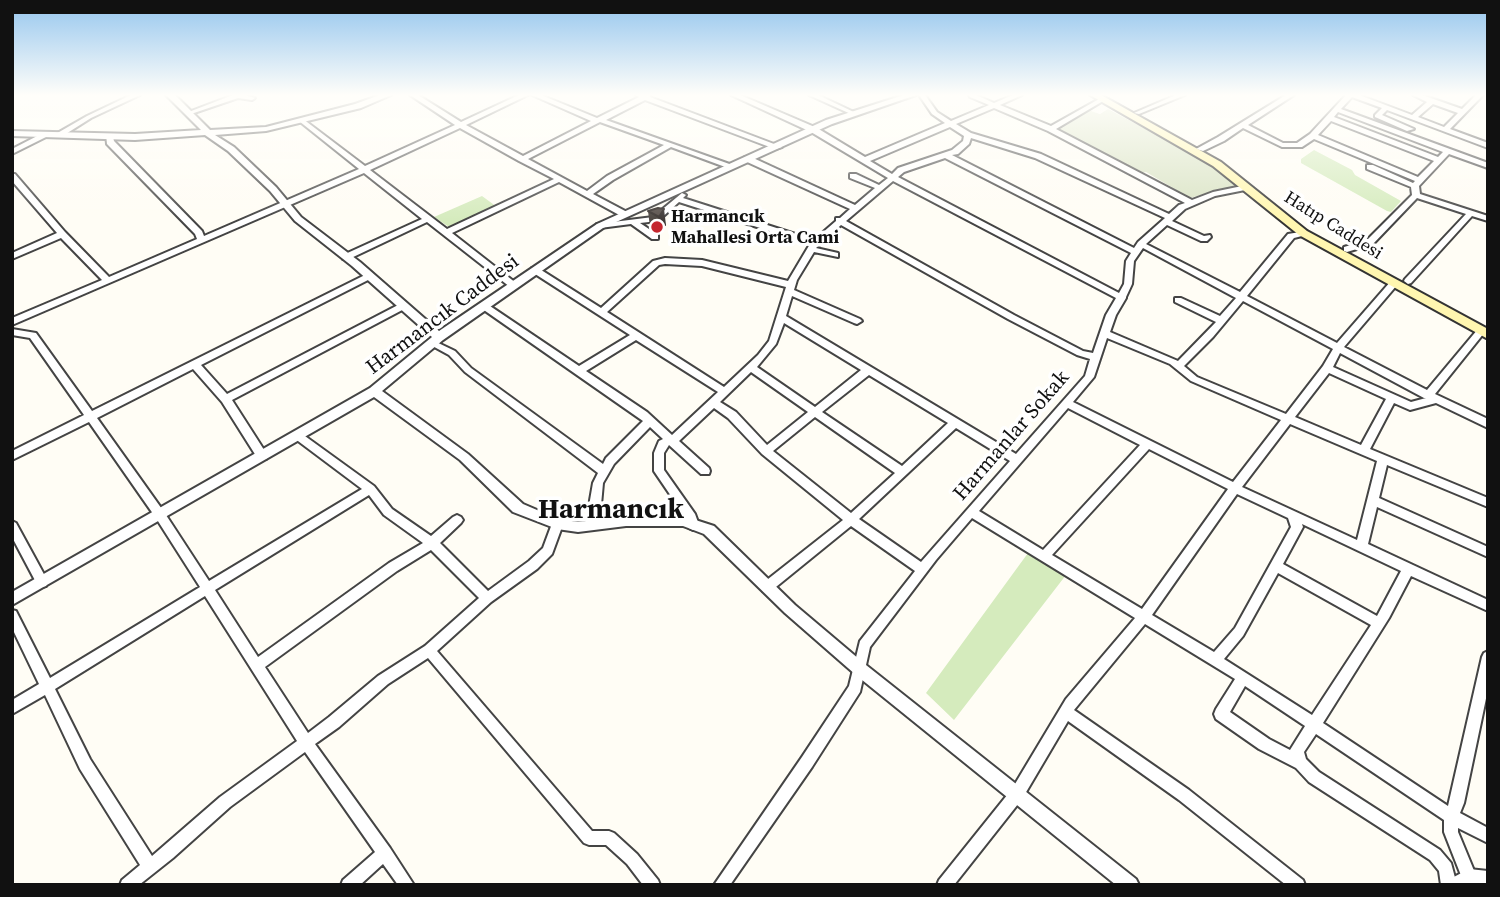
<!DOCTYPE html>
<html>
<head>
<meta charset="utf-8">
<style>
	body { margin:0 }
	#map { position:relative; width:1500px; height:897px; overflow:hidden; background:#fffdf5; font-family:"Source Serif 4",serif }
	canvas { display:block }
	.frame { position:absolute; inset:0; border:14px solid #111; pointer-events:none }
</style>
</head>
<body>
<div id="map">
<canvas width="1500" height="897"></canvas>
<div class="frame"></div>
</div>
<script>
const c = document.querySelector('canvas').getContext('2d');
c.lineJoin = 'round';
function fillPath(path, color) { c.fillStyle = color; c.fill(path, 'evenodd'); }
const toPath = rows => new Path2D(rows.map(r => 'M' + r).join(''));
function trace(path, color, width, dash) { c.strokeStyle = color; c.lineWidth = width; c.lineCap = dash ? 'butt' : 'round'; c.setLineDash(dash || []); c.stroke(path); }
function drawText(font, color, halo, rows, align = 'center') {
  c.font = font + ' "Source Serif 4",serif'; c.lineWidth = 7; c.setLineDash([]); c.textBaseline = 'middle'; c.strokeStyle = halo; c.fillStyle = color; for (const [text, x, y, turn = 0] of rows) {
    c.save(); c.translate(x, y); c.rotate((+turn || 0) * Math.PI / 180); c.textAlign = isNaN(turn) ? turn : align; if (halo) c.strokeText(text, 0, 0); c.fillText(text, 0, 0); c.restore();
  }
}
fillPath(toPath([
	[1314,150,1352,170,1355,175,1401,201,1391,212,1387,211,1301,163,1301,159],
	[482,196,497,207,452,229,434,217],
	[1028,553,1066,575,954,720,926,693]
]), '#d5ebbd');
fillPath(toPath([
	[1108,109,1217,167,1237,185,1190,198,1146,172,1141,173,1056,129,1088,110,1100,114]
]), '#d9e3c4');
const minor = toPath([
	[131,95,140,95,91,118,61,137,54,135,87,116,131,95],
	[233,95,245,95,255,98,252,100,238,98,191,114,186,113,233,95],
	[410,95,418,95,461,122,519,95,528,95,466,125,523,156,591,121,532,95,541,95,597,118,639,97,636,95,650,95,650,97,782,147,775,149,645,100,606,120,735,166,728,168,671,147,613,180,593,194,627,212,627,216,621,216,559,182,452,233,516,283,516,287,510,287,427,222,349,259,343,259,343,255,422,219,364,173,12,325,12,318,102,280,61,238,12,259,12,253,57,233,12,181,12,174,15,174,65,232,109,277,197,239,195,234,107,144,106,134,112,134,114,141,202,231,204,236,359,169,299,121,299,119,303,119,365,166,455,125,410,95],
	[600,122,664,145,607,176,587,191,528,159,600,122],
	[460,128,519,161,554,179,447,229,370,170,460,128],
	[731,95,740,95,817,128,865,157,945,123,932,114,919,95,925,95,937,112,951,121,989,105,970,97,969,95,976,95,994,103,1013,95,1022,95,1000,105,1051,126,1099,99,1103,99,1103,101,1056,129,1192,200,1213,192,1247,185,1251,187,1250,189,1215,196,1185,209,1172,221,1204,236,1210,235,1211,237,1207,241,1201,241,1167,225,1146,244,1240,292,1288,234,1306,231,1306,235,1294,238,1247,296,1337,343,1391,281,1397,281,1397,285,1344,347,1427,390,1478,329,1484,329,1486,331,1484,333,1435,394,1488,419,1488,428,1436,403,1410,410,1394,403,1370,449,1488,498,1488,507,1387,465,1379,498,1488,547,1488,557,1377,507,1368,544,1488,600,1488,611,1411,576,1389,618,1323,723,1448,806,1482,657,1484,653,1488,651,1488,689,1464,803,1460,813,1488,828,1488,843,1458,828,1458,832,1477,878,1474,883,1467,885,1464,883,1444,832,1444,820,1316,734,1304,752,1306,759,1319,772,1440,850,1451,863,1457,885,1441,885,1439,871,1430,860,1309,782,1296,768,1259,749,1216,719,1214,714,1216,709,1235,679,1145,624,1074,710,1189,790,1303,880,1305,885,1286,885,1179,800,1068,721,1022,799,954,885,937,885,939,880,1012,789,1066,699,1135,618,972,518,936,560,870,647,860,692,812,767,730,885,714,885,802,757,849,686,860,641,915,571,851,526,771,591,767,592,763,591,761,587,763,583,843,520,762,454,728,418,714,408,679,441,709,468,710,471,709,474,701,474,669,445,664,453,664,470,695,514,699,525,697,528,693,530,689,528,686,518,654,471,654,453,659,441,663,439,650,427,614,464,603,483,601,505,614,523,612,526,608,528,604,526,589,506,593,483,598,473,465,372,449,355,427,343,432,340,455,351,471,368,603,464,606,458,643,421,481,308,480,306,481,304,487,304,579,366,630,335,532,272,532,268,538,268,601,308,653,261,665,258,702,260,788,281,810,244,679,202,658,221,640,223,658,235,658,239,652,239,631,224,600,228,596,226,597,224,653,217,682,193,686,195,683,198,814,240,836,221,836,218,840,218,850,209,745,161,745,157,751,157,855,205,875,188,850,178,850,174,856,174,879,185,888,178,811,132,731,95],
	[994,108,1048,131,1185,203,1179,205,1169,214,1041,154,971,133,956,124,994,108],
	[950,127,964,136,963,141,952,150,898,168,892,174,870,161,950,127],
	[971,138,1035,158,1165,218,1138,242,1134,248,952,155,958,154,969,144,971,138],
	[945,158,1131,253,1126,261,1124,284,1119,293,898,177,904,172,945,158],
	[893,181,1116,298,1106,315,1093,353,1083,351,1014,315,846,221,893,181],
	[841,225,1008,319,1077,355,1090,359,1085,376,1016,454,786,316,792,296,854,323,857,324,862,321,860,319,794,290,797,280,814,252,838,257,838,253,816,248,841,225],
	[1143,248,1236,298,1220,316,1181,298,1175,298,1175,302,1216,322,1178,361,1110,332,1116,315,1126,298,1126,297,1132,284,1134,261,1143,248],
	[665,264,702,266,786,287,769,341,758,355,724,387,607,312,659,265,665,264],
	[1243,301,1333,349,1323,366,1286,414,1197,377,1184,366,1213,337,1243,301],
	[784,323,861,370,815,407,757,367,776,344,784,323],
	[1107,338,1170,364,1191,381,1281,420,1233,482,1073,402,1094,377,1107,338],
	[636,340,718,392,672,435,647,412,586,371,636,340],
	[1340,353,1424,398,1426,398,1411,402,1333,367,1340,353],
	[751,372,808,412,767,445,736,412,720,402,751,372],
	[1329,373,1386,399,1361,445,1295,417,1329,373],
	[869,375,948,423,902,466,822,412,869,375],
	[1068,408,1140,445,1043,550,979,511,1068,408],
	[815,417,895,473,851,513,773,451,815,417],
	[1290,424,1377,461,1357,540,1242,487,1290,424],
	[956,428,1010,461,921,562,859,519,956,428],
	[1149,449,1228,489,1142,609,1052,555,1149,449],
	[1237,494,1288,518,1291,527,1235,628,1214,652,1152,615,1237,494],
	[1302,524,1401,571,1377,616,1283,564,1303,527,1302,524],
	[1278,573,1371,625,1312,715,1224,659,1243,636,1278,573],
	[1245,686,1305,726,1290,750,1269,739,1230,712,1245,686],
	[809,95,818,95,858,114,853,115,809,95],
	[1176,95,1185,95,1139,114,1134,113,1176,95],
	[1286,95,1294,95,1248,125,1283,143,1297,143,1310,134,1346,95,1359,95,1412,115,1427,102,1413,95,1422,95,1462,109,1476,95,1483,95,1450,129,1488,143,1488,148,1387,110,1382,115,1414,129,1407,131,1375,117,1375,115,1382,108,1352,97,1341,109,1488,163,1488,168,1449,154,1419,186,1420,194,1488,216,1488,221,1472,216,1411,283,1408,284,1404,281,1405,279,1466,214,1417,198,1373,244,1347,252,1344,251,1344,247,1367,240,1412,195,1411,187,1367,169,1367,165,1373,165,1413,183,1415,181,1314,139,1302,147,1282,147,1243,128,1224,141,1203,151,1196,149,1218,137,1286,95],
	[1433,104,1458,113,1444,127,1418,117,1433,104],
	[1338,112,1443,152,1438,157,1334,117,1338,112],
	[1331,121,1434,161,1418,177,1318,135,1331,121],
	[45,132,52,134,12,154,12,149,45,132],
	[369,273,372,274,372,278,201,365,227,394,400,304,406,304,407,306,406,308,232,400,266,453,267,456,266,459,258,459,222,402,193,369,97,418,164,512,209,581,362,489,294,438,293,435,298,431,374,486,392,509,431,536,453,517,457,515,461,517,463,520,461,523,440,543,488,591,529,561,543,548,553,521,557,519,561,521,563,524,552,554,537,569,491,602,437,651,592,831,609,831,614,833,637,854,658,880,660,885,643,885,627,864,606,845,589,845,584,843,428,658,388,684,339,727,315,744,390,848,414,885,398,885,383,864,360,885,341,885,343,880,375,852,305,752,230,807,173,858,139,885,120,885,122,880,140,865,80,769,45,695,12,714,12,700,39,684,12,628,12,610,16,611,50,678,200,587,156,518,89,422,12,460,12,451,84,415,30,338,12,335,12,329,36,333,92,411,369,273],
	[369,495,384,515,423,543,389,563,258,657,215,590,369,495],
	[431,550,479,598,425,646,378,676,329,717,308,733,265,667,397,571,431,550],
	[205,596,297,741,220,797,152,856,90,759,55,689,205,596],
	[12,521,16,523,46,578,48,582,46,586,42,587,38,586,12,537,12,521]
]);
const tertiary = toPath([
	[166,95,175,95,210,130,266,127,355,104,380,95,391,95,361,108,266,131,215,135,234,147,276,187,301,217,360,262,439,331,597,224,826,120,904,95,916,95,832,124,603,228,443,340,382,391,468,454,523,504,558,519,578,522,626,516,683,516,714,526,795,605,866,665,1136,879,1139,885,1116,885,856,675,785,613,704,534,683,526,626,526,578,532,557,529,513,512,460,460,374,397,12,605,12,592,370,388,432,337,352,266,295,221,270,191,228,151,205,135,135,140,12,136,12,131,135,134,201,130,166,95],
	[1469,869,1488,871,1488,885,1447,885,1450,879,1469,869]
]);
const secondary = toPath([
	[1090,95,1101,95,1221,162,1307,231,1488,329,1488,339,1299,235,1213,166,1090,95]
]);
trace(minor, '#444', 4);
trace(tertiary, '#444', 4);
trace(secondary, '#333', 4);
fillPath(minor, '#fff');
fillPath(tertiary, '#fff');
fillPath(secondary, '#fff6b0');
fillPath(toPath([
	[658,208,666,225,660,232,650,227,648,211]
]), '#4d4742');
fillPath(toPath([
	[664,209,666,225,660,232,659,217]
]), '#3f3936');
const building = toPath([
	[658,208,664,209,659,217,648,211,658,208]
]);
fillPath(building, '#5a524d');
trace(building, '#3f3936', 2);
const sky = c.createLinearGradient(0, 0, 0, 221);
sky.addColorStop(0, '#95c6ee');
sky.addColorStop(0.43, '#fffefa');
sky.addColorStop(1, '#fffefa00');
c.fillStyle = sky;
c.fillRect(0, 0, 1500, 221);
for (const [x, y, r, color] of [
	[657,227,7,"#c4262e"]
]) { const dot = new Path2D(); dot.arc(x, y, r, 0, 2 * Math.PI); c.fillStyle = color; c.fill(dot); trace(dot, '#fff', 2.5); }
drawText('bold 18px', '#111', '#fff', [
	["Harmancık",671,217],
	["Mahallesi Orta Cami",671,238]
], 'left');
drawText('18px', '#111', '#fff', [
	["Hatıp Caddesi",1333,226,32]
]);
drawText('21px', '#111', '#fff', [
	["Harmancık Caddesi",443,315,-37],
	["Harmanlar Sokak",1012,436,-49]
]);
drawText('bold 28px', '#111', '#fff', [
	["Harmancık",611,511]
]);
</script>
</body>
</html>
